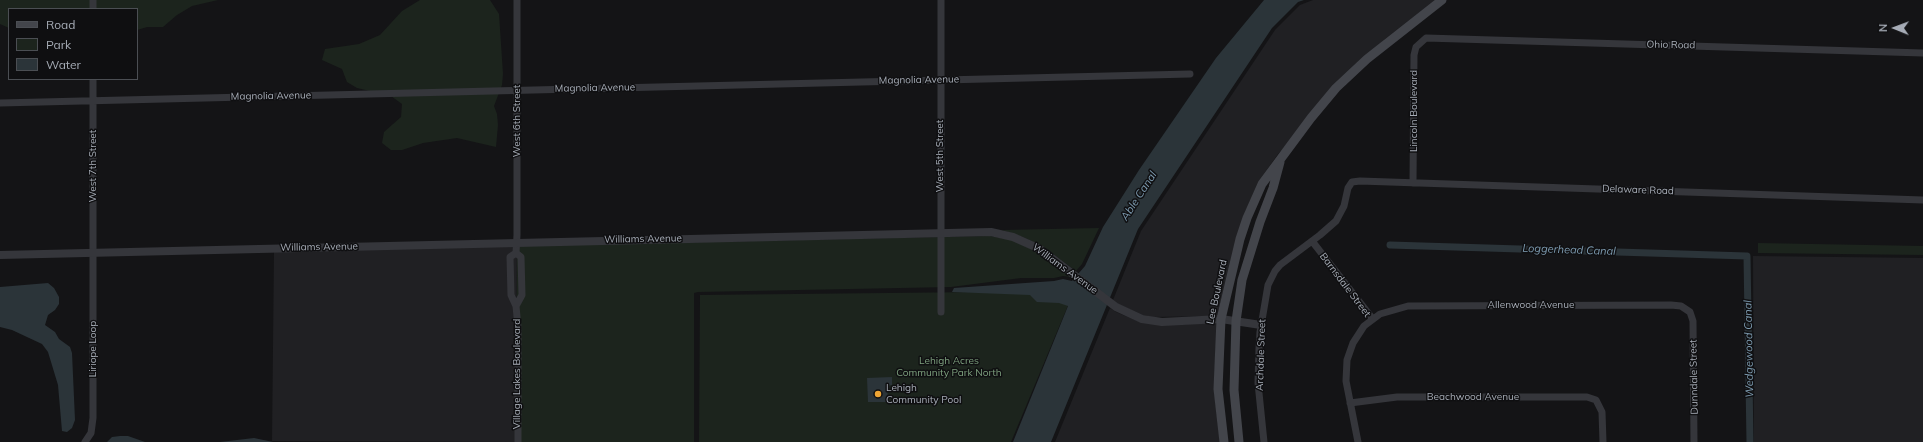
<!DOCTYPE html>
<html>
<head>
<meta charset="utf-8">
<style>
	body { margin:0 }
	#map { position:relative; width:1923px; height:442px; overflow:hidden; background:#141416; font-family:Mulish,sans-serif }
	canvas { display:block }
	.legend { position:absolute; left:8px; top:8px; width:130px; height:72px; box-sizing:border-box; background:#0f0f11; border:1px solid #4b4e53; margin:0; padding:5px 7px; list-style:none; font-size:12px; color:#a6acb6 }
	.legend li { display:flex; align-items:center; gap:8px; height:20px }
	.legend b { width:20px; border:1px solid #4b4e53 }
	.north { position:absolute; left:1875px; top:8px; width:40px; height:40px; -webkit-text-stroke:3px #0f0f11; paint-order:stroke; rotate:271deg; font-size:11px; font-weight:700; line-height:16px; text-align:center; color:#a6acb6 }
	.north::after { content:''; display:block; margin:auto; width:14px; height:18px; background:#a6acb6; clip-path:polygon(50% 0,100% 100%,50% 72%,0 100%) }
</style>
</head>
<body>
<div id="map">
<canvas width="1923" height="442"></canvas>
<ul class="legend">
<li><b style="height:5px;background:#43454b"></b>Road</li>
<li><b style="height:11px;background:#1c241d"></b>Park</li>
<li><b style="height:11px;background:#2b3439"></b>Water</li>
</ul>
<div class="north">N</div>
</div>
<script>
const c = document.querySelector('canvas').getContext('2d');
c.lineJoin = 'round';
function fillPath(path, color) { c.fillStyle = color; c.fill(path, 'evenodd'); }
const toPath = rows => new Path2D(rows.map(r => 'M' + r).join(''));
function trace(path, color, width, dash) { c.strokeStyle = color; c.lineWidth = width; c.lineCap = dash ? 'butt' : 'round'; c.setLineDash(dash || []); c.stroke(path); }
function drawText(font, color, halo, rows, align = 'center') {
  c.font = font + ' Mulish,sans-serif'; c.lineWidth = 3; c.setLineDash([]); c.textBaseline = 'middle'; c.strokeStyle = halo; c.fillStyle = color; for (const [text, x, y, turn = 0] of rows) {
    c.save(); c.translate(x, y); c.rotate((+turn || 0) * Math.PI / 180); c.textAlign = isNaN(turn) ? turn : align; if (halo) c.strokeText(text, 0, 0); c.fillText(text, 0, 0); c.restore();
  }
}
fillPath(toPath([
	[1313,0,1435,0,1385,39,1278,154,1258,182,1243,217,1217,316,1153,317,1143,315,1118,304,1113,300,1141,231,1275,30,1300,5],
	[517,246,516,442,272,441,274,252],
	[1753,256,1923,258,1923,442,1754,442],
	[1110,308,1116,312,1140,322,1162,325,1217,323,1214,389,1220,442,1055,442]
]), '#202023');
fillPath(toPath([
	[0,0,218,0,192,6,177,15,163,27,147,27,137,30,137,9,9,9,9,28,0,24],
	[420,0,490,0,499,14,503,74,502,85,494,106,497,114,498,125,496,147,457,138,423,143,402,150,391,150,382,143,384,132,401,117,402,104,391,96,357,88,347,82,342,69,322,60,325,49,359,44,380,35,402,11],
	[1099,228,1082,264,1076,271,1042,246,1023,237,1002,230],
	[990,236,1012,240,1029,248,1044,257,1071,277,1063,276,1054,278,1021,278,951,287,698,292,694,293,694,442,516,442,517,246],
	[1758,243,1923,246,1923,255,1758,253],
	[1074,291,1011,442,699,442,700,295]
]), '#1c241d');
fillPath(toPath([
	[1264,0,1304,0,1298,2,1272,28,1138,229,1051,442,1013,442,1068,306,1059,303,1037,302,1030,295,952,292,954,288,1054,281,1063,279,1072,281,1085,266,1103,227,1139,170,1216,58],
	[48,283,54,288,59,297,59,304,55,310,48,315,45,325,55,332,59,339,70,347,72,353,75,420,72,428,67,432,62,431,58,385,48,352,42,344,12,330,0,327,0,287],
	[892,377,892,385,887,386,888,402,868,402,867,378],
	[120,436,128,436,145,442,107,442,112,437],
	[254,438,273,442,220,442]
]), '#2b3439');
trace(toPath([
	[1390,245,1747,256,1750,442]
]), '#2b3439', 7);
trace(toPath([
	[93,0,93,9],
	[517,0,517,235,516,253,510,257,511,295,516,306,518,327,518,442],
	[0,103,1190,74],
	[1413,183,1414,55,1416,47,1426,38,1923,53],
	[1312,241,1372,318],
	[516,253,521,257,522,295,516,306],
	[941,312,941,0],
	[1350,403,1397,397,1587,397,1596,400,1602,412,1603,442],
	[85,442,91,433,93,418,93,79],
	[1264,442,1258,383,1259,349,1260,332,1268,285,1275,271,1280,265,1320,235,1336,221,1344,206,1348,188,1352,182,1360,181,1923,200],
	[1358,442,1346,381,1347,360,1353,343,1364,326,1380,314,1408,306,1671,305,1681,306,1690,312,1693,321,1694,442]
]), '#35363b', 7);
trace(toPath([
	[0,255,991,232,1013,237,1040,249,1116,307,1142,319,1162,322,1221,319,1261,325]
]), '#35363b', 8);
trace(toPath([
	[1224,442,1218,389,1221,319,1240,239,1247,218,1262,184,1311,118,1336,88,1367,59,1442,0],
	[1239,442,1234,390,1236,321,1242,280,1260,222,1273,188,1280,162]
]), '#43454b', 9);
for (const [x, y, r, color] of [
	[878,394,4,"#eea534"]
]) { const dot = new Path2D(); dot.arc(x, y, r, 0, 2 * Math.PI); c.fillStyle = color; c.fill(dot); trace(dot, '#0f0f11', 1.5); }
drawText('10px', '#a6acb6', '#0f0f11', [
	["Ohio Road",1671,45,1],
	["Magnolia Avenue",919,80,-1],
	["Magnolia Avenue",595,88,-1],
	["Magnolia Avenue",271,96,-1],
	["Lincoln Boulevard",1414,111,-90],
	["West 6th Street",517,121,-90],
	["West 5th Street",940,156,-90],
	["West 7th Street",93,166,-90],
	["Delaware Road",1638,190,2],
	["Williams Avenue",643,239,-1],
	["Williams Avenue",319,247,-1],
	["Williams Avenue",1065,269,36],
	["Barnsdale Street",1345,285,53],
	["Lee Boulevard",1217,292,-78],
	["Allenwood Avenue",1531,305],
	["Liriope Loop",93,349,-90],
	["Archdale Street",1261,355,-88],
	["Village Lakes Boulevard",517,374,-90],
	["Dunndale Street",1694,377,-91],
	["Beachwood Avenue",1473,397]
]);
drawText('10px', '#7da07e', '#0f0f11', [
	["Lehigh Acres",949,361],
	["Community Park North",949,373]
]);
drawText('10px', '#a6acb6', '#0f0f11', [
	["Lehigh",886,388],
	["Community Pool",886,400]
], 'left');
drawText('italic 11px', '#7d9bb0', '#0f0f11', [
	["Able Canal",1139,196,-57],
	["Loggerhead Canal",1569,250,2],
	["Wedgewood Canal",1749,349,-91]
]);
</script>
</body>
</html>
